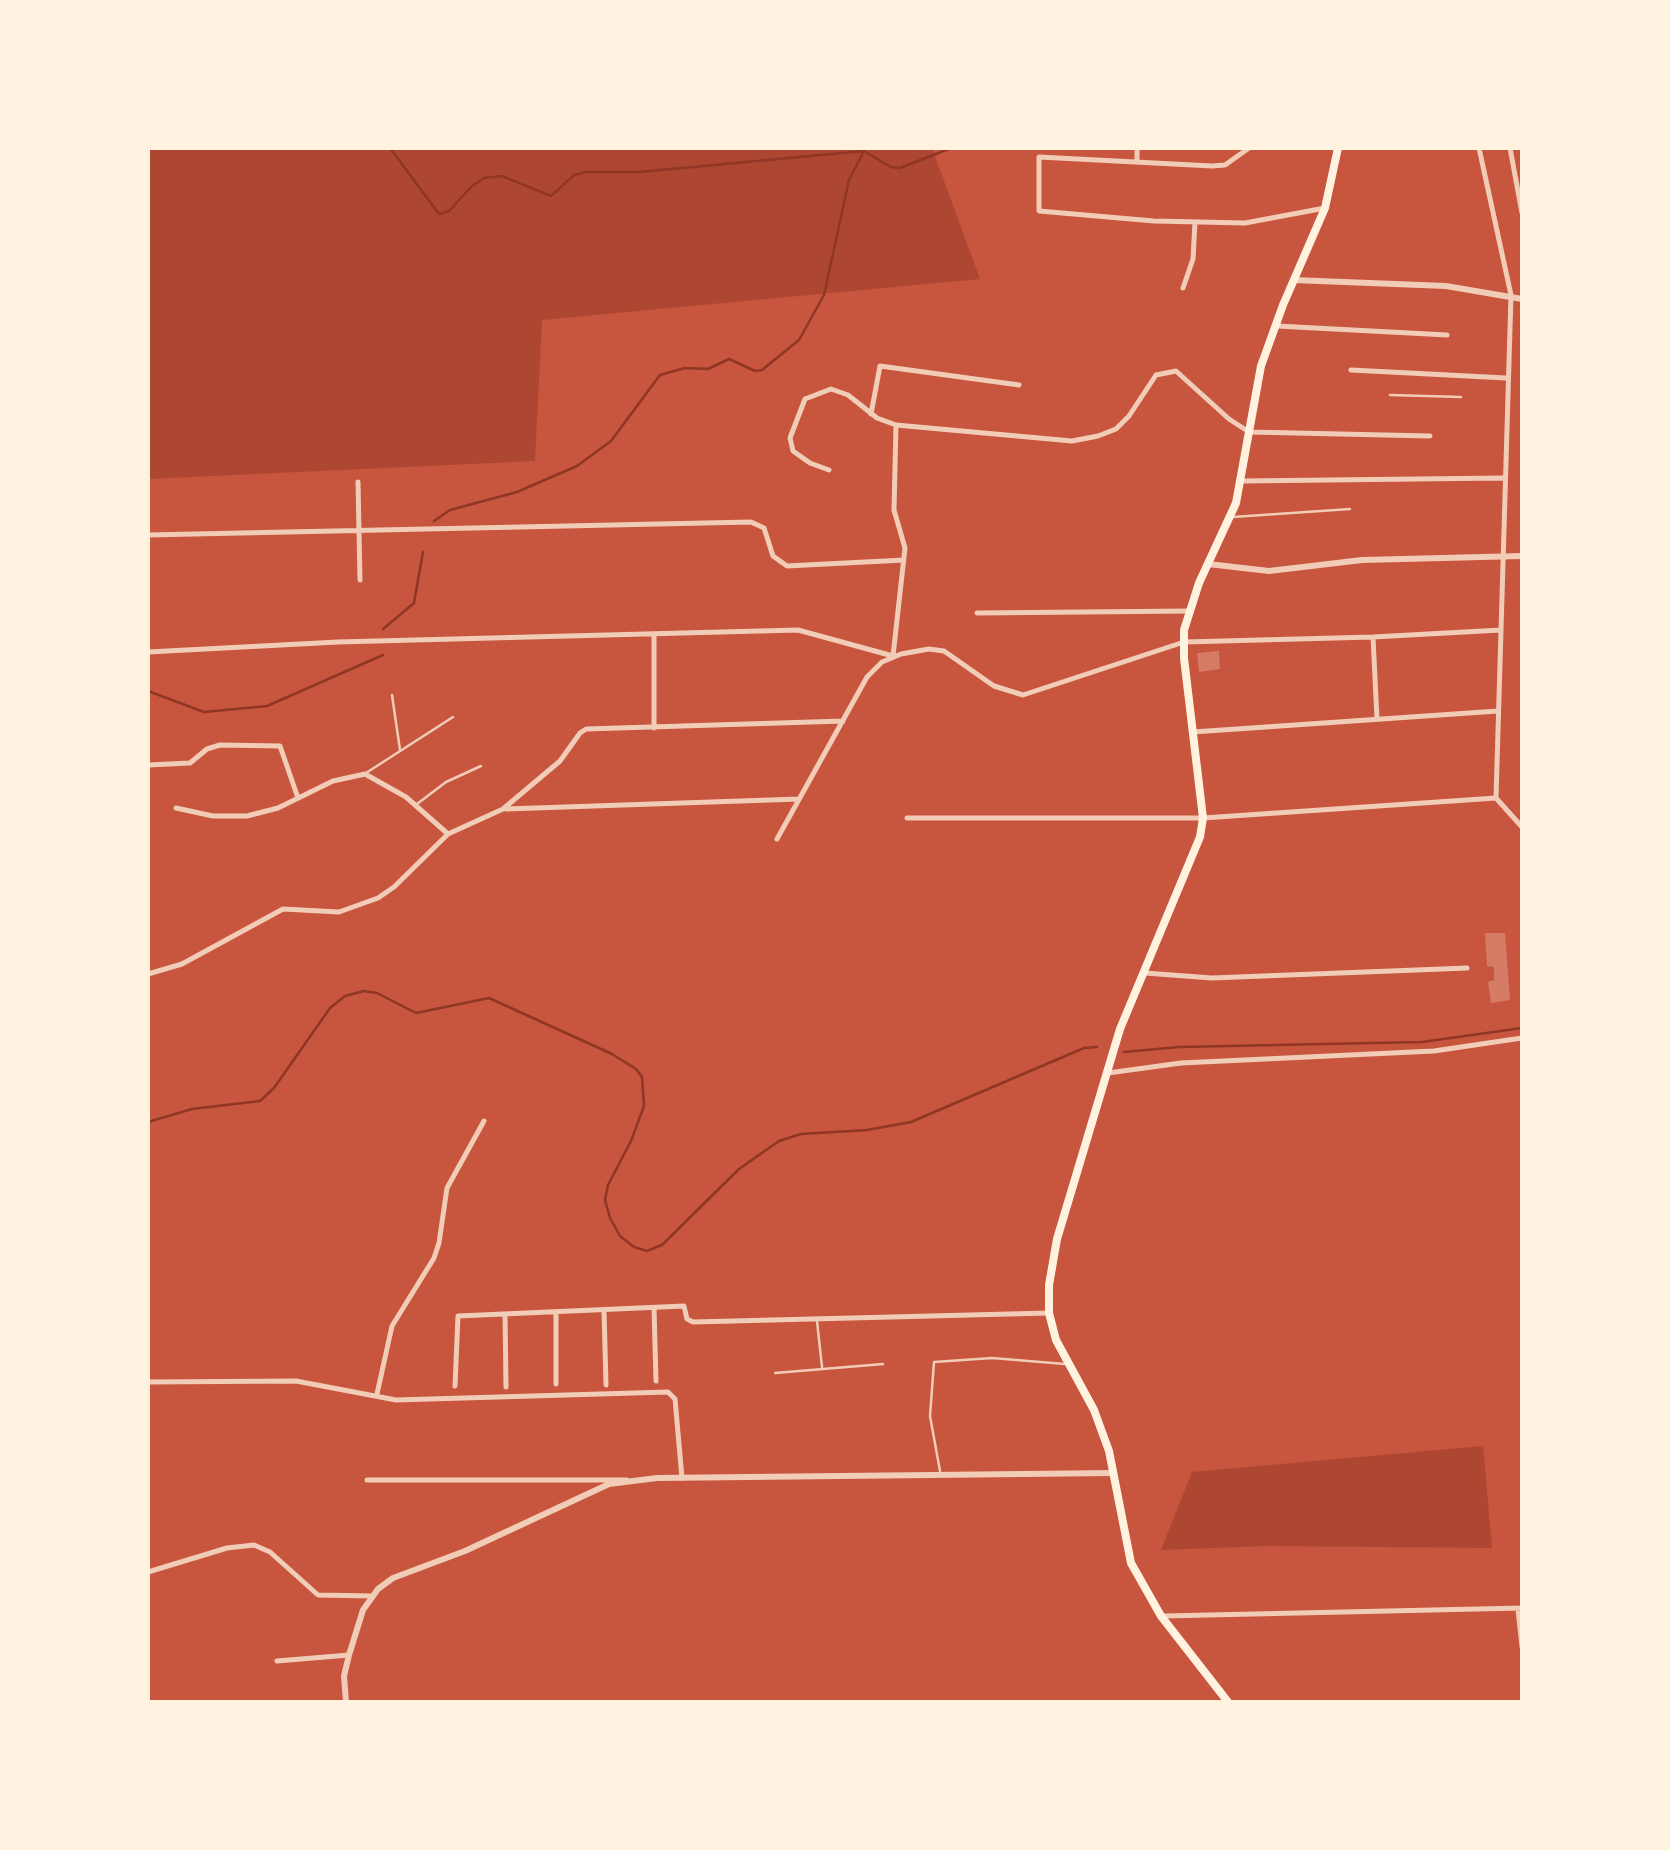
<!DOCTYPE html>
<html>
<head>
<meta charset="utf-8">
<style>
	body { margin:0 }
	#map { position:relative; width:1670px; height:1850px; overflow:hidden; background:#c8553d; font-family:"Fira Sans Condensed",sans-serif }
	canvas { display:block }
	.frame { position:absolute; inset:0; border:150px solid #fff3e0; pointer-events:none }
</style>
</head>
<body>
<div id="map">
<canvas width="1670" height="1850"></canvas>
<div class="frame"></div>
</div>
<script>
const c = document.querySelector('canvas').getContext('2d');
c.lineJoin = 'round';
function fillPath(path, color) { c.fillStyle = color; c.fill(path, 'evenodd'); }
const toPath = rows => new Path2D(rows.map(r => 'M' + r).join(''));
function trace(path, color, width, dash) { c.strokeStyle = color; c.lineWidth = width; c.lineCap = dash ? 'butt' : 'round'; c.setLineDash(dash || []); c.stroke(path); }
fillPath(toPath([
	[148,148,932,148,980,279,542,320,535,461,148,479],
	[1483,1446,1492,1548,1267,1546,1161,1550,1192,1472]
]), '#ae4732');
trace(toPath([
	[390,148,439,214,449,211,472,186,484,178,502,176,551,196,574,175,586,172,639,172,864,151,891,167,900,168,951,148],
	[434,521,450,510,517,492,577,466,611,441,660,375,685,368,708,369,729,359,755,371,762,370,799,340,824,295,849,180,864,151],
	[383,629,414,603,423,552],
	[148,691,204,712,267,706,383,655],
	[1124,1052,1179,1047,1422,1042,1522,1028],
	[148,1122,192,1109,260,1101,274,1088,330,1008,345,996,364,991,377,993,416,1013,489,998,612,1054,636,1069,642,1077,644,1106,631,1141,608,1185,605,1200,610,1218,620,1236,634,1247,647,1251,662,1245,739,1169,779,1141,801,1134,867,1130,911,1122,1084,1048,1097,1047]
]), '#8f3625', 2.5);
fillPath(toPath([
	[1219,651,1220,669,1199,672,1197,653],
	[1485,933,1505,933,1510,1000,1491,1003,1488,982,1494,980,1494,967,1487,966]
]), '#d67c66');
trace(toPath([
	[1390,395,1461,397],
	[1233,517,1350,509],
	[392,695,400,750],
	[366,773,453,717],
	[417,804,446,782,481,766],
	[817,1321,822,1367],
	[775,1373,883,1364],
	[940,1471,930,1416,934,1362,992,1358,1065,1364]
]), '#f1ccb7', 2.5);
trace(toPath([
	[1137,148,1137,162],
	[1249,148,1225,165,1212,166,1039,157,1039,211,1154,221,1245,223,1325,208],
	[1479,148,1511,295,1496,798,1522,827],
	[1510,148,1522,213],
	[1183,288,1193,259,1195,222],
	[1277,326,1447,335],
	[1351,370,1506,378],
	[871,414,880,366,1019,385],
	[829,470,810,463,793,451,790,438,805,399,831,389,848,395,877,418,896,425,1072,441,1098,436,1116,429,1129,416,1156,375,1176,371,1229,419,1249,432,1430,436],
	[1242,481,1503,478],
	[358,482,360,580],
	[148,535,751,522,764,528,773,556,787,566,904,560],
	[977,613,1188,611],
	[654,634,654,728],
	[1373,637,1377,719],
	[148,652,338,642,798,630,893,656,905,548,894,510,896,425],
	[1193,732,1498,711],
	[148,765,190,763,207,749,220,745,280,746,298,798],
	[176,808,213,816,247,816,278,808,333,781,365,774,406,797,448,834],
	[506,809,799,799],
	[907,818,1203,818,1496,798],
	[777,839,867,677,882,662,901,654,929,649,944,651,994,686,1023,695,1184,642,1373,637,1501,630],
	[1145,973,1212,978,1467,968],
	[148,974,182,964,283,909,339,912,378,898,394,887,448,834,503,809,560,761,580,733,586,729,843,721],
	[1108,1073,1181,1063,1434,1051,1522,1038],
	[654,1308,656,1381],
	[604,1310,606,1385],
	[556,1312,556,1384],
	[505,1314,506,1387],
	[148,1382,296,1381,396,1400,668,1392,675,1399,682,1478],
	[455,1386,458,1316,684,1306,687,1319,693,1322,1049,1313],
	[377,1394,392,1326,434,1258,439,1243,447,1188,484,1121],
	[367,1480,627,1480],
	[148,1572,227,1548,254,1545,270,1552,318,1595,372,1596],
	[1518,1609,1522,1647],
	[1164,1616,1522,1608],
	[277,1661,349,1655]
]), '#f1ccb7', 5);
trace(toPath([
	[1293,280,1446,286,1522,299],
	[1208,564,1269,571,1362,560,1522,556],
	[346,1702,344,1676,349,1655,363,1610,378,1589,393,1578,465,1551,609,1484,657,1478,1114,1473]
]), '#f1ccb7', 6);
trace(toPath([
	[1228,1702,1161,1616,1131,1563,1109,1451,1094,1410,1056,1340,1049,1313,1049,1285,1057,1239,1120,1029,1200,837,1203,818,1184,658,1184,630,1199,583,1236,503,1261,366,1283,305,1325,208,1338,148]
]), '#fff3e0', 8);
</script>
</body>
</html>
